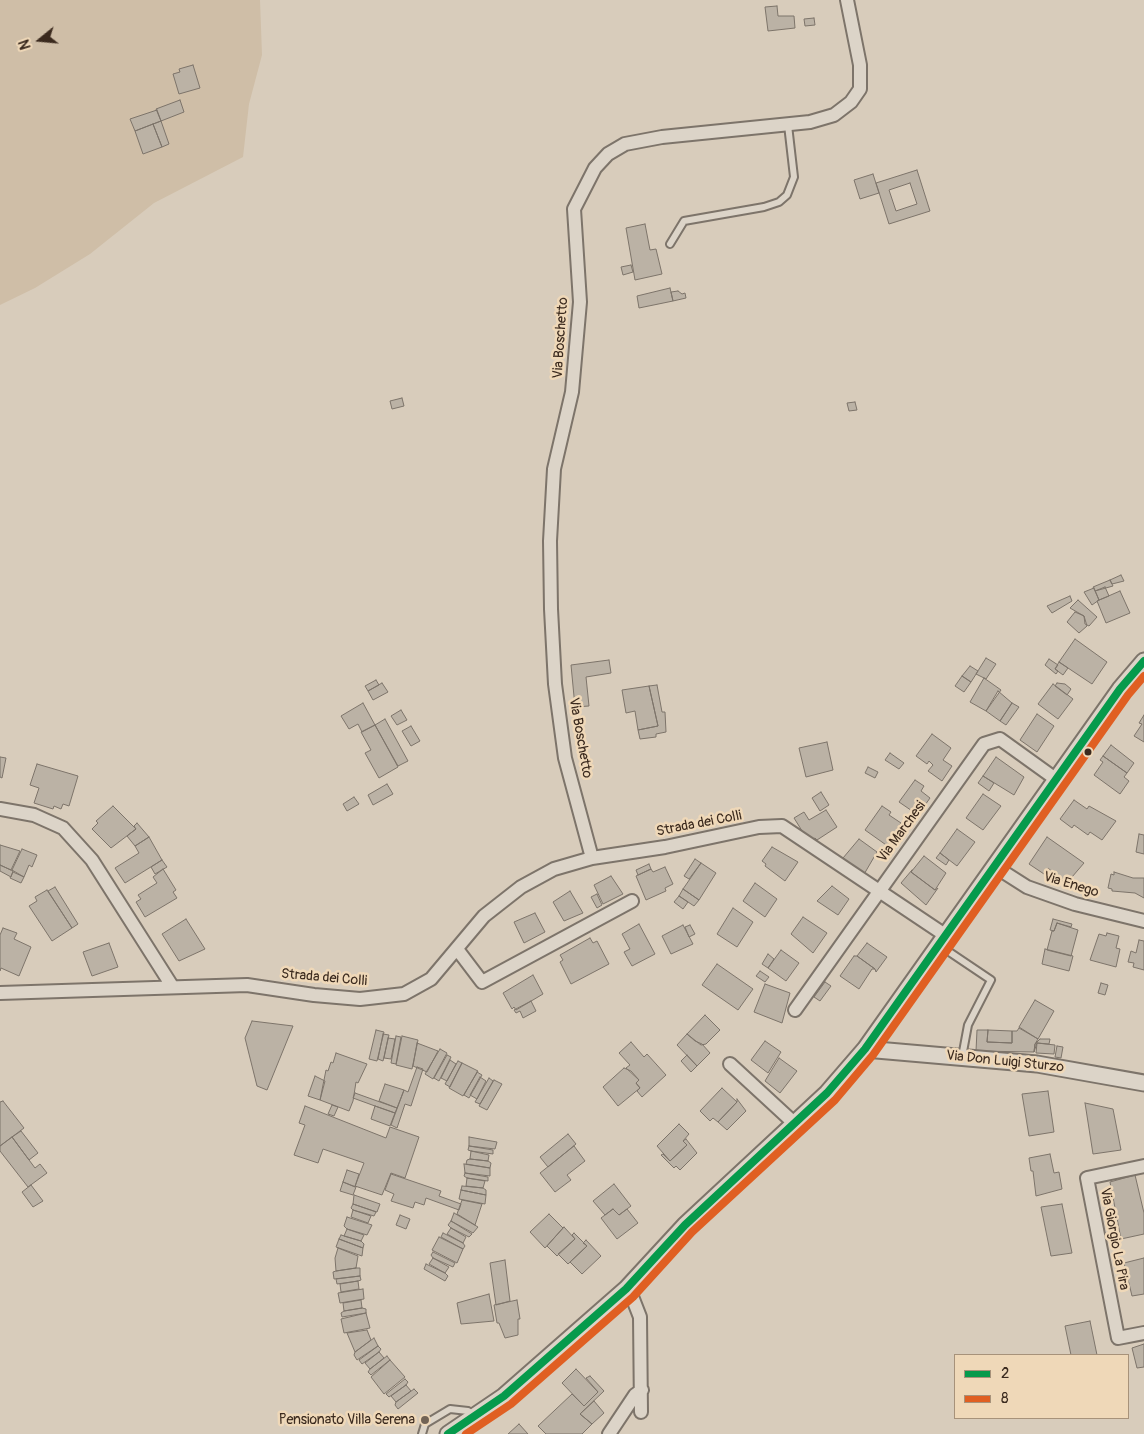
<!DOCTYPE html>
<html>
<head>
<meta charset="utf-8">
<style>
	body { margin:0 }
	#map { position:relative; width:1144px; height:1434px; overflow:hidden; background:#d8ccbb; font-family:Pangolin,sans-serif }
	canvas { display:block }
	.legend { position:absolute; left:954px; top:1354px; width:175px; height:65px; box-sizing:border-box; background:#efd8b8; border:1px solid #a7927a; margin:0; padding:6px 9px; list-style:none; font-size:15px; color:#3b2a1e }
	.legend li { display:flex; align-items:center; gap:10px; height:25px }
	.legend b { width:25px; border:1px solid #a7927a }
	.north { position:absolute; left:15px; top:15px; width:50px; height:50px; -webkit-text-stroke:4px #efd8b8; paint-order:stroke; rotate:253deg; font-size:14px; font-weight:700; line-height:20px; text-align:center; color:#3b2a1e }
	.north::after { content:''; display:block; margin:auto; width:18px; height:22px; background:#3b2a1e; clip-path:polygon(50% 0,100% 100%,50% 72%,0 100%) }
</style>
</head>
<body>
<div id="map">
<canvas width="1144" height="1434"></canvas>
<ul class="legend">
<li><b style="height:6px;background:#069a4c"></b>2</li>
<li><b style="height:6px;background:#e05f22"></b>8</li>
</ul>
<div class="north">N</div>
</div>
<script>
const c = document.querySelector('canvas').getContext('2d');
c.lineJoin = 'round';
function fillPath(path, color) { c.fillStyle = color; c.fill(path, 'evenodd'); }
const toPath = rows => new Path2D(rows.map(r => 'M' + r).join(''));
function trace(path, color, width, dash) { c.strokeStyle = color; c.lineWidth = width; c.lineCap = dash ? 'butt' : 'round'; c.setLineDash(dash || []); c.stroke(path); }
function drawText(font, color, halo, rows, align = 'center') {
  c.font = font + ' Pangolin,sans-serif'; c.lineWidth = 5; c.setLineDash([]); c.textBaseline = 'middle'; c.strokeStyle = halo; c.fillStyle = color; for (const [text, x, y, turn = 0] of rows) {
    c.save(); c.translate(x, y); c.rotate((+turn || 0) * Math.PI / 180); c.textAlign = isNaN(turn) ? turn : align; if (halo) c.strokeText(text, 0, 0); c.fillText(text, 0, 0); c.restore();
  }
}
fillPath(toPath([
	[0,0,260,0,262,55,249,104,243,157,154,203,90,254,35,288,0,305]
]), '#cfbea7');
const building = toPath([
	[777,6,778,16,794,16,795,28,768,31,765,7,777,6],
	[814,18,815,25,805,26,804,19,814,18],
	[193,65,200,88,179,94,173,74,180,72,179,69,193,65],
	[180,100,184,112,161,121,156,109,180,100],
	[157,110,161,121,135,131,130,119,157,110],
	[161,121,169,144,162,147,153,124,161,121],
	[153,124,162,147,143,154,135,131,153,124],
	[917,170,930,211,889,224,876,183,917,170],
	[910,183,917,204,896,211,889,190,910,183],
	[873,174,879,193,860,199,854,180,873,174],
	[645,224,650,250,656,249,662,274,635,280,626,228,645,224],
	[631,265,633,272,623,275,621,267,631,265],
	[670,288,673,301,639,308,637,296,670,288],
	[678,291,682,294,685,293,686,298,673,301,671,292,678,291],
	[402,398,404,406,392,409,390,401,402,398],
	[855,402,857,410,849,411,847,403,855,402],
	[1121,575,1124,581,1112,584,1110,580,1121,575],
	[1110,580,1113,586,1095,591,1093,587,1110,580],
	[1105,587,1109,596,1099,600,1095,591,1105,587],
	[1094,588,1099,600,1092,605,1084,592,1094,588],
	[1120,591,1130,613,1106,623,1097,601,1120,591],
	[1070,596,1072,601,1052,613,1047,606,1070,596],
	[1078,600,1097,617,1089,626,1085,624,1084,616,1070,608,1078,600],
	[1075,612,1084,616,1087,626,1079,633,1067,622,1075,612],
	[1075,639,1107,662,1092,684,1059,662,1075,639],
	[986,658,996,664,986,679,976,674,986,658],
	[1049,659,1058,665,1055,669,1058,671,1056,674,1045,665,1049,659],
	[609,660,611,673,586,677,589,706,575,707,571,665,609,660],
	[1059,662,1068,668,1063,675,1055,669,1059,662],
	[970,666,978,671,971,682,962,676,970,666],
	[962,676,971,682,964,692,955,686,962,676],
	[984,678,1001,690,986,711,970,702,984,678],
	[376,680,379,685,368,691,365,686,376,680],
	[382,683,388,692,373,700,368,691,382,683],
	[1057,683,1065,684,1071,689,1067,695,1055,686,1057,683],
	[1053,684,1073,699,1058,719,1038,704,1053,684],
	[657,685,662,712,665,712,666,732,656,734,656,737,640,739,638,730,658,726,649,686,657,685],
	[649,686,658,726,638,730,635,711,626,713,622,690,649,686],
	[998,691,1012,703,1000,721,986,711,998,691],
	[363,703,375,725,362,732,358,724,349,729,341,716,363,703],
	[1012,703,1019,707,1006,725,1000,721,1012,703],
	[401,710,407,720,397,725,391,716,401,710],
	[1037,714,1054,726,1037,752,1020,740,1037,714],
	[1144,715,1144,742,1134,736,1142,724,1139,723,1144,715],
	[385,719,408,761,398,766,375,725,385,719],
	[375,725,398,767,379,778,365,753,371,750,361,732,375,725],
	[411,726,420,741,411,746,402,731,411,726],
	[932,734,951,748,943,760,952,766,942,781,928,771,933,765,929,761,927,764,916,756,932,734],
	[827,742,833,770,806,777,799,748,827,742],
	[1111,745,1134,763,1127,773,1103,756,1111,745],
	[890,753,904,763,899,769,885,760,890,753],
	[1103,756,1127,773,1124,777,1129,781,1120,794,1094,775,1103,762,1100,760,1103,756],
	[0,757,6,758,2,778,0,777,0,757],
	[996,757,1024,777,1014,795,983,776,996,757],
	[37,764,78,776,69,806,63,804,61,809,54,806,53,809,34,803,39,788,30,785,37,764],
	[868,767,878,772,875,778,865,773,868,767],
	[983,776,994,783,989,791,978,783,983,776],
	[915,780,924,786,921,791,930,798,918,815,899,802,915,780],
	[387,784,393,794,373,805,368,795,387,784],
	[821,792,829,805,820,811,812,798,821,792],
	[983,794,1001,806,983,830,966,818,983,794],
	[354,797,359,804,347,811,343,804,354,797],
	[1074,800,1087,809,1089,806,1116,821,1102,840,1090,832,1088,835,1074,825,1072,828,1060,819,1074,800],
	[113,806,136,829,111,848,92,829,98,823,96,821,113,806],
	[882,806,891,812,889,815,901,823,893,835,896,837,889,847,865,830,882,806],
	[826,810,837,827,817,840,815,838,809,842,794,818,804,812,809,820,826,810],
	[137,823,149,837,135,846,127,836,136,829,134,826,137,823],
	[957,829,975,842,957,866,940,853,957,829],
	[1139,834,1144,835,1144,854,1136,852,1139,834],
	[149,837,162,860,125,883,115,868,139,853,135,846,149,837],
	[1047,837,1084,863,1066,884,1048,868,1044,874,1029,864,1047,837],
	[859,839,877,852,863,876,853,869,855,867,843,858,859,839],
	[0,845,20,851,11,870,0,865,0,845],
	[772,847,798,862,785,881,765,866,766,864,762,861,772,847],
	[22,849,37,855,32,867,29,865,24,877,12,870,22,849],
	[940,853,949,860,946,865,936,858,940,853],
	[924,856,946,873,935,890,911,872,924,856],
	[695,859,701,863,689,879,684,876,695,859],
	[162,860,167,867,155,874,151,867,162,860],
	[701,863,716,873,699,900,683,889,701,863],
	[649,864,651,869,638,875,636,870,649,864],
	[0,865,13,871,11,877,0,871,0,865],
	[665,867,673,884,665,888,666,891,646,900,636,876,651,869,653,872,665,867],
	[163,869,176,890,173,892,177,898,145,917,136,902,141,899,138,895,157,883,153,877,163,869],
	[912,870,911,872,935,890,938,888,926,905,901,883,912,870],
	[13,872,24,877,21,883,10,878,13,872],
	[1114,872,1133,878,1144,878,1144,898,1135,893,1112,891,1112,889,1108,888,1111,874,1114,875,1114,872],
	[611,876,623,894,603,904,594,885,611,876],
	[755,883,777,899,765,917,743,901,755,883],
	[832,886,849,899,838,915,817,901,832,886],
	[55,887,78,924,72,928,48,891,55,887],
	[683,889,699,900,694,906,679,896,683,889],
	[47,890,72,928,52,941,29,906,37,901,35,897,47,890],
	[570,891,583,913,564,921,553,902,570,891],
	[597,894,602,905,597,908,591,897,597,894],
	[679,896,688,902,683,909,674,902,679,896],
	[733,908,753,922,737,947,717,934,733,908],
	[535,913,545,932,524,943,514,922,535,913],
	[803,917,827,933,813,953,791,934,803,917],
	[186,919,205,949,179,961,162,934,186,919],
	[1053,919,1072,924,1071,927,1057,923,1054,931,1050,930,1053,919],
	[1057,923,1078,930,1071,956,1047,950,1052,931,1054,931,1057,923],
	[639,924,655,954,632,966,624,952,630,949,622,934,639,924],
	[683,925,693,944,671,954,662,936,683,925],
	[690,925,695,934,689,937,685,927,690,925],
	[3,928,17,933,14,939,31,947,19,976,1,968,0,971,0,935,3,928],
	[1107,933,1119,936,1116,948,1120,949,1116,967,1090,960,1099,934,1106,936,1107,933],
	[590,938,593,943,597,941,609,964,571,984,560,962,563,960,560,955,590,938],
	[1139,940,1144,941,1144,970,1133,967,1134,963,1128,962,1131,951,1136,953,1139,940],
	[109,943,118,967,92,976,83,952,109,943],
	[867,943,887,957,876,972,875,969,857,956,867,943],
	[1045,949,1073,956,1069,971,1042,964,1045,949],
	[781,950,799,963,786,981,768,968,781,950],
	[768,954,774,959,768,968,762,964,768,954],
	[854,956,857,956,875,969,872,969,859,989,840,976,854,956],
	[717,964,753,989,738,1010,702,985,717,964],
	[760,971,769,977,765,982,756,976,760,971],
	[533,975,543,994,516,1010,514,1007,512,1009,503,993,533,975],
	[825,982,831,986,820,1001,814,997,825,982],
	[1101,983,1108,985,1105,995,1098,993,1101,983],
	[765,984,790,993,782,1023,754,1012,765,984],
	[1035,1000,1054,1011,1038,1039,1019,1027,1035,1000],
	[531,1001,536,1011,523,1018,520,1011,516,1013,514,1010,531,1001],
	[705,1015,720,1030,706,1044,701,1045,687,1034,705,1015],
	[252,1021,293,1026,267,1090,257,1086,245,1038,252,1021],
	[1019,1028,1038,1039,1035,1044,1034,1052,976,1051,977,1030,988,1030,987,1042,1012,1043,1012,1031,1017,1031,1019,1028],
	[376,1030,384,1032,377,1061,369,1059,376,1030],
	[988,1030,1012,1031,1012,1043,987,1042,988,1030],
	[383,1034,389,1035,383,1061,378,1059,383,1034],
	[687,1034,695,1041,702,1044,710,1053,697,1066,677,1045,687,1034],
	[396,1036,401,1037,396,1064,391,1063,396,1036],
	[402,1036,418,1040,412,1069,396,1065,402,1036],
	[388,1038,395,1039,391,1059,384,1058,388,1038],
	[1040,1039,1050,1039,1049,1044,1037,1043,1034,1052,1035,1044,1040,1039],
	[765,1041,781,1052,768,1073,751,1060,765,1041],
	[631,1042,644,1057,647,1054,666,1075,642,1097,637,1091,640,1088,636,1083,639,1080,626,1068,630,1065,619,1053,631,1042],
	[417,1043,438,1051,427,1072,413,1066,417,1043],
	[1037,1043,1055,1045,1054,1054,1036,1053,1037,1043],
	[1057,1046,1063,1047,1061,1058,1055,1057,1057,1046],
	[440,1049,447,1053,433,1079,425,1074,440,1049],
	[336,1053,367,1064,358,1083,356,1082,353,1101,349,1111,320,1100,326,1070,328,1071,331,1062,333,1063,336,1053],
	[447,1055,451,1057,439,1081,434,1078,447,1055],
	[687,1055,697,1066,691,1072,681,1061,687,1055],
	[779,1058,797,1071,780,1093,765,1081,779,1058],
	[450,1060,456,1064,447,1081,441,1078,450,1060],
	[458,1061,462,1063,450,1087,445,1084,458,1061],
	[462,1063,478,1071,463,1096,449,1088,462,1063],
	[417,1067,423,1069,411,1106,405,1104,397,1128,391,1125,404,1090,408,1092,417,1067],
	[624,1068,631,1071,639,1080,636,1083,640,1088,618,1106,603,1087,624,1068],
	[477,1072,482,1075,469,1098,464,1095,477,1072],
	[315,1076,325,1081,320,1100,308,1096,315,1076],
	[480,1077,486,1081,477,1099,470,1095,480,1077],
	[489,1078,493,1081,480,1104,475,1102,489,1078],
	[494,1080,502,1084,487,1110,479,1106,494,1080],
	[385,1084,404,1090,397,1108,379,1101,385,1084],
	[722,1088,737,1102,718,1122,713,1118,710,1121,700,1111,722,1088],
	[1048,1091,1054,1132,1029,1136,1022,1094,1048,1091],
	[355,1093,380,1102,397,1108,395,1113,375,1106,353,1098,355,1093],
	[737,1099,746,1111,727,1130,718,1122,737,1102,737,1099],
	[3,1101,24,1128,0,1146,0,1102,3,1101],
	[1085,1103,1113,1109,1121,1150,1093,1154,1085,1103],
	[332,1105,338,1107,334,1116,328,1114,332,1105],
	[305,1106,386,1138,390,1127,419,1137,405,1178,391,1173,382,1195,355,1186,364,1163,323,1149,318,1163,294,1155,305,1125,299,1123,305,1106],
	[375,1106,395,1113,390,1126,371,1119,375,1106],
	[679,1124,689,1134,683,1141,687,1145,670,1161,657,1146,679,1124],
	[21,1131,38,1153,29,1160,12,1137,21,1131],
	[568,1134,576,1144,548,1167,540,1157,568,1134],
	[12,1137,35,1168,40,1164,47,1173,28,1187,0,1151,0,1146,12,1137],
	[469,1137,497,1142,495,1149,469,1146,469,1137],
	[686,1139,697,1153,680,1170,676,1166,674,1168,661,1155,663,1154,670,1161,687,1145,683,1141,686,1139],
	[469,1146,493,1150,493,1154,471,1151,468,1150,469,1146],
	[574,1146,585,1161,567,1175,571,1180,555,1192,540,1173,574,1146],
	[471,1151,489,1155,488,1161,470,1159,471,1151],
	[1050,1154,1054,1173,1059,1172,1062,1189,1036,1196,1033,1171,1031,1171,1029,1158,1050,1154],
	[470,1159,488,1161,491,1163,490,1168,466,1164,467,1160,470,1159],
	[464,1164,490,1168,490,1176,465,1173,464,1164],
	[347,1170,359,1174,355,1187,343,1182,347,1170],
	[465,1173,488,1177,488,1181,467,1178,464,1176,465,1173],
	[391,1174,441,1191,439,1196,461,1204,459,1210,426,1198,424,1205,415,1202,413,1208,391,1201,394,1194,385,1190,391,1174],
	[1135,1175,1144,1213,1144,1234,1121,1239,1110,1182,1135,1175],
	[467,1178,485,1181,483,1188,466,1186,467,1178],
	[343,1182,356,1187,353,1195,340,1191,343,1182],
	[614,1184,631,1206,619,1215,613,1209,605,1215,593,1201,614,1184],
	[31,1185,43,1201,33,1207,22,1192,31,1185],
	[462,1186,483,1188,486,1190,486,1195,461,1190,462,1186],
	[461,1190,486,1195,485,1204,459,1199,461,1190],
	[354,1195,380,1204,377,1212,353,1204,354,1195],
	[462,1200,482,1204,475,1225,457,1214,462,1200],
	[353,1204,376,1212,374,1216,353,1210,351,1208,353,1204],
	[1062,1204,1072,1253,1051,1256,1041,1207,1062,1204],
	[613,1209,619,1215,627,1209,638,1223,617,1239,601,1218,613,1209],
	[353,1210,371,1216,368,1223,351,1217,353,1210],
	[454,1213,478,1227,473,1233,451,1221,454,1213],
	[549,1214,563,1228,545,1248,530,1232,549,1214],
	[400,1215,410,1219,406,1229,396,1225,400,1215],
	[347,1217,372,1225,367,1235,347,1229,344,1226,347,1217],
	[451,1221,472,1234,469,1237,451,1228,448,1225,451,1221],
	[564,1227,575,1239,557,1256,547,1246,564,1227],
	[451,1228,466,1237,463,1243,447,1234,451,1228],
	[347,1229,364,1235,361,1241,344,1236,347,1229],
	[443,1233,463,1243,465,1246,463,1249,441,1237,443,1233],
	[574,1233,587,1246,568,1264,558,1254,575,1239,572,1235,574,1233],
	[341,1235,361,1241,364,1244,363,1248,339,1239,341,1235],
	[439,1237,463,1249,457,1263,432,1250,439,1237],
	[339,1239,363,1248,362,1256,336,1247,339,1239],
	[586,1240,601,1256,582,1274,570,1262,587,1246,583,1243,586,1240],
	[338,1248,358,1256,356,1268,336,1271,335,1258,338,1248],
	[433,1252,455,1263,453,1267,433,1258,431,1255,433,1252],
	[433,1258,449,1267,445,1273,429,1264,433,1258],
	[1144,1258,1144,1294,1132,1296,1124,1263,1144,1258],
	[505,1260,510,1301,496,1305,490,1263,505,1260],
	[426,1264,445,1273,448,1276,445,1281,424,1269,426,1264],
	[356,1268,360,1268,360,1276,334,1279,333,1272,336,1271,356,1268],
	[360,1276,361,1280,358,1281,337,1284,336,1279,360,1276],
	[358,1281,359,1289,341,1292,340,1284,358,1281],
	[363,1289,364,1299,340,1303,338,1293,363,1289],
	[489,1294,494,1321,461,1324,457,1303,489,1294],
	[361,1300,362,1308,344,1311,343,1303,361,1300],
	[517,1300,520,1319,518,1319,518,1335,505,1338,499,1323,497,1323,494,1305,517,1300],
	[362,1308,366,1309,366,1313,342,1317,341,1313,344,1311,362,1308],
	[366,1313,370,1328,344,1333,341,1319,366,1313],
	[1090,1321,1097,1355,1071,1355,1065,1326,1090,1321],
	[367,1330,371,1340,355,1352,347,1333,367,1330],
	[374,1338,378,1346,357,1360,354,1355,355,1352,374,1338],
	[1144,1344,1144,1367,1137,1368,1132,1348,1144,1344],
	[378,1346,381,1349,379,1352,362,1364,359,1360,378,1346],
	[379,1352,384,1358,370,1369,365,1363,379,1352],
	[387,1356,390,1360,371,1375,368,1372,370,1369,387,1356],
	[390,1360,405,1377,384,1394,371,1377,390,1360],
	[576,1369,598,1392,584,1406,562,1383,576,1369],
	[590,1376,604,1391,580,1414,592,1424,582,1434,546,1434,538,1426,572,1394,584,1406,598,1392,586,1378,590,1376],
	[405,1379,408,1382,406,1385,389,1397,386,1394,405,1379],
	[406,1385,411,1391,396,1402,391,1396,406,1385],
	[414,1389,418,1393,398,1409,395,1405,396,1402,414,1389],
	[594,1401,604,1413,592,1424,580,1414,594,1401],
	[519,1424,528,1434,508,1434,519,1424]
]);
fillPath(building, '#bbb2a5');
trace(building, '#7d746a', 1);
const service = toPath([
	[670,244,684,221,764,207,779,202,787,195,794,177,788,125],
	[939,945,991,980,968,1025,962,1057],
	[422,1434,425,1424,450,1409,468,1411,475,1416]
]);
const minor = toPath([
	[0,809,34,815,63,828,92,860,172,986],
	[592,858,565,758,555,684,551,609,550,541,554,469,572,392,580,302,574,209,595,168,608,154,625,144,662,137,810,122,834,115,851,102,860,89,860,65,847,0],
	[994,866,1027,887,1075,904,1144,921],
	[457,949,482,982,632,901],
	[0,993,247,985,314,995,360,999,404,994,431,979,484,916,521,887,554,869,592,858,665,847,759,827,782,826,945,935],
	[795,1010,984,744,1000,739,1057,780],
	[730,1064,794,1123],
	[1144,1166,1087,1178,1118,1338,1144,1333],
	[626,1289,631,1294,640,1317,641,1412],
	[609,1434,635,1395,642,1390]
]);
const tertiary = toPath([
	[865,1049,1037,1064,1144,1083],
	[448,1434,504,1396,626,1289,685,1225,827,1093,865,1049,1120,689,1144,661]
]);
trace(service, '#7d746a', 10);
trace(minor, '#7d746a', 16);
trace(tertiary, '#7d746a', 19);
trace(service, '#dcd4c8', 6);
trace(minor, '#dcd4c8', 12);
trace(tertiary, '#dcd4c8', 15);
trace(toPath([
	[448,1434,504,1396,626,1289,685,1225,827,1093,865,1049,1120,689,1144,661]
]), '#069a4c', 8);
trace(toPath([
	[466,1434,511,1404,633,1297,692,1232,835,1100,873,1055,1128,695,1144,676]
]), '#e05f22', 8);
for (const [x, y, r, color] of [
	[1088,752,4.5,"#3b2a1e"],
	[425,1420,5,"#726355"]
]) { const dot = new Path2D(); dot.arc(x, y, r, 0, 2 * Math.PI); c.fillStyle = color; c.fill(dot); trace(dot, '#efd8b8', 2); }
drawText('14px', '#3b2a1e', '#efd8b8', [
	["Via Boschetto",561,338,-86],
	["Via Boschetto",580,738,80],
	["Strada dei Colli",699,824,-11],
	["Via Marchesi",902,832,-54],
	["Via Enego",1071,885,17],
	["Strada dei Colli",324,978,5],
	["Via Don Luigi Sturzo",1005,1062,6],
	["Via Giorgio La Pira",1114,1239,79]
]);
drawText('14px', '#3b2a1e', '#efd8b8', [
	["Pensionato Villa Serena",415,1420]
], 'right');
</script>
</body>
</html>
